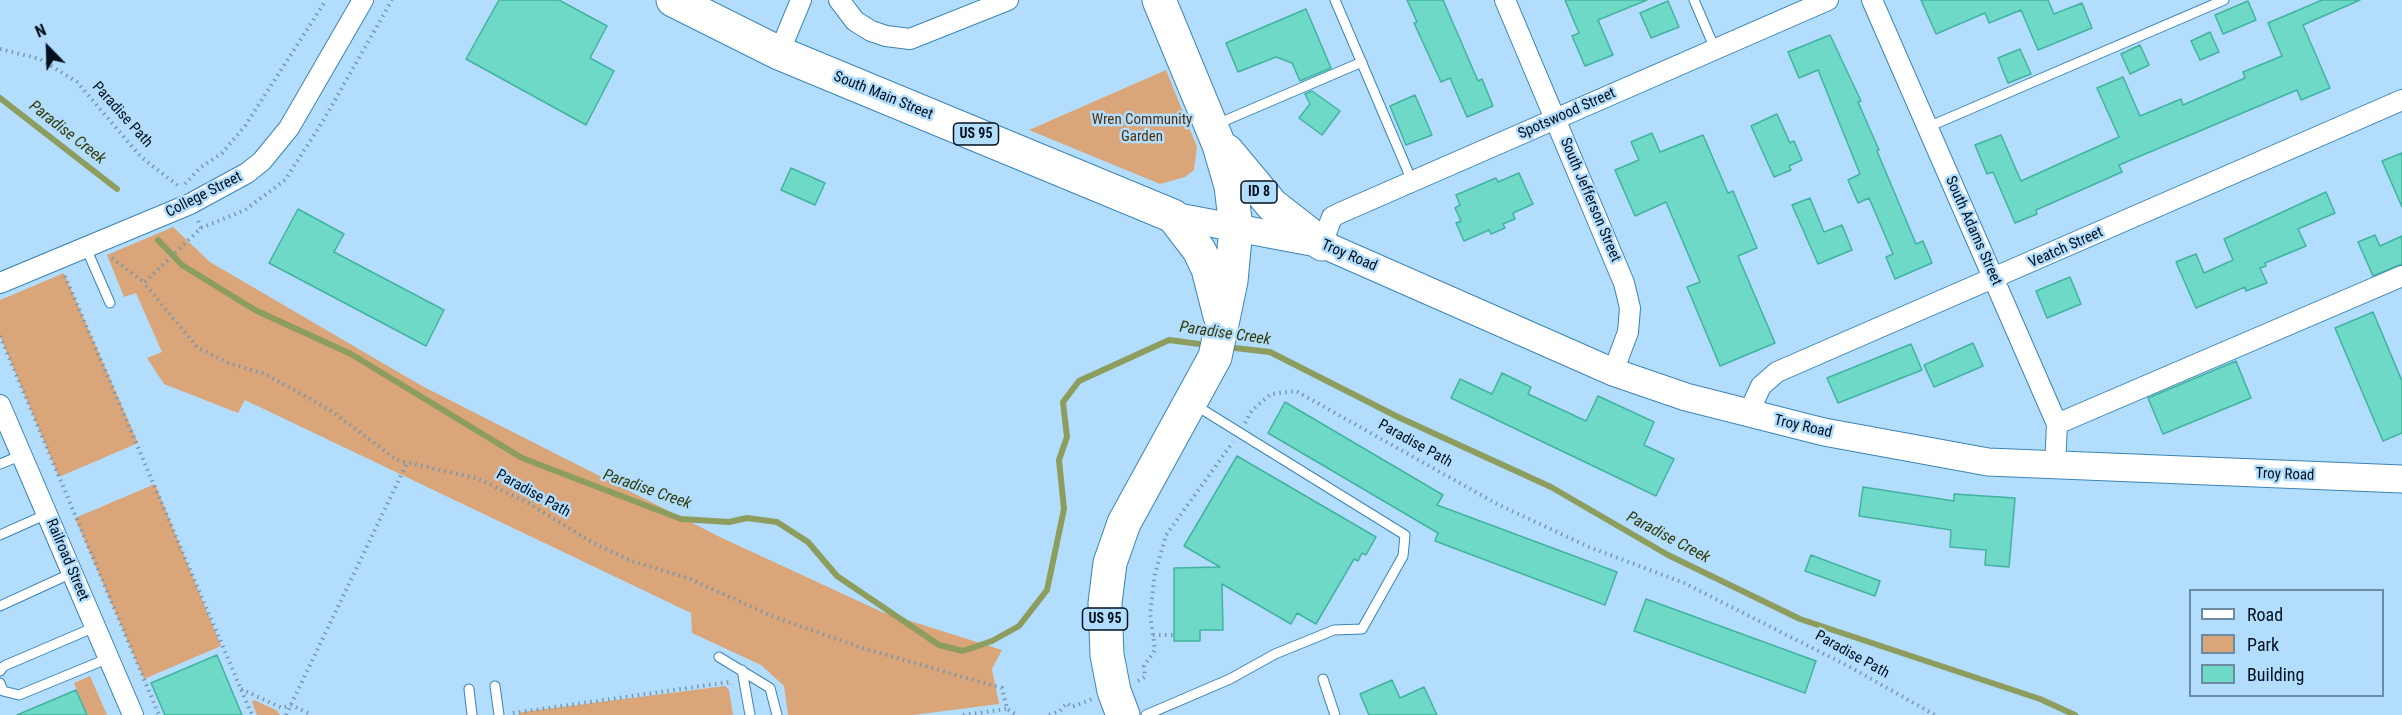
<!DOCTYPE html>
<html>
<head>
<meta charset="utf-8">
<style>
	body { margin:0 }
	#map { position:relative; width:2402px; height:715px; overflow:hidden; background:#b3ddfc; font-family:"Roboto Condensed",sans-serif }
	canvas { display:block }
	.legend { position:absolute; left:2189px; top:589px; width:195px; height:108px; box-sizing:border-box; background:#b3ddfc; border:2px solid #6b8ba3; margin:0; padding:8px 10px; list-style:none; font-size:18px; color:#00101e }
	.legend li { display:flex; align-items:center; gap:12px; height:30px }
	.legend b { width:30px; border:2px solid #6b8ba3 }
	.north { position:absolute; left:18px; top:18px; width:60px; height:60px; -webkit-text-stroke:4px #b3ddfc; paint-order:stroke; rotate:337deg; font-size:16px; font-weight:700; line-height:24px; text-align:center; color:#00101e }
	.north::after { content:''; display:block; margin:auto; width:21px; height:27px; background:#00101e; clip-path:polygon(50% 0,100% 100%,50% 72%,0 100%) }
</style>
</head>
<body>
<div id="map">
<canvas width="2402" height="715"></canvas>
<ul class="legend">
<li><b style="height:8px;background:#fff"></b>Road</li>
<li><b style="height:16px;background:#daa579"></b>Park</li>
<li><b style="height:16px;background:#6ed9c6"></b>Building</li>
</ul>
<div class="north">N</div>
</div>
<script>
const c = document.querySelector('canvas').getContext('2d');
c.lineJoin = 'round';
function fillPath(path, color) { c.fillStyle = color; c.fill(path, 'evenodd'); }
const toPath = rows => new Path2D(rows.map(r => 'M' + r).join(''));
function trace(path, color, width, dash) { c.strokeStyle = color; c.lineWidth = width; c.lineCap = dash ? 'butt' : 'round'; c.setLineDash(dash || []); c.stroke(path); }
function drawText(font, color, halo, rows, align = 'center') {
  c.font = font + ' "Roboto Condensed",sans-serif'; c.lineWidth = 5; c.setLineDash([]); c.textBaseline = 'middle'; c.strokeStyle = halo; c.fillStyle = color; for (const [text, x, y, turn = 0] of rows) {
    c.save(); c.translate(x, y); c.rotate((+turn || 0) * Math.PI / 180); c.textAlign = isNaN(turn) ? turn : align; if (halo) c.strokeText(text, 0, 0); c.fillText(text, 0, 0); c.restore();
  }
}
fillPath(toPath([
	[1166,70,1197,147,1194,170,1185,177,1160,184,1029,130],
	[173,227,210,262,422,386,722,538,882,612,1002,650,992,669,999,704,913,715,788,715,784,686,761,665,692,633,691,613,245,400,238,413,164,384,147,358,162,352,136,293,124,297,107,255],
	[64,273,138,443,59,477,0,336,0,300],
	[155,484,221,646,144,679,75,518],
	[90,676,107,715,87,715,74,683],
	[725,686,729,690,733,715,517,715,522,712],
	[254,700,276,710,280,715,257,715,252,702]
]), '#daa579');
trace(toPath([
	[0,98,117,189],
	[158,240,182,265,255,310,351,354,522,458,681,519,729,522,747,518,777,522,808,542,837,576,939,645,963,651,992,641,1019,626,1047,590,1064,509,1059,460,1067,437,1063,402,1079,381,1169,340,1207,345],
	[1226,347,1270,352,1398,417,1551,487,1668,555,1800,619,2040,699,2075,715]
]), '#8d9d5e', 6);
const building = toPath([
	[499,0,559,0,607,26,590,58,614,71,586,125,466,59,499,0],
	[1407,0,1443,0,1478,81,1482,79,1493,106,1467,117,1450,78,1441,82,1414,23,1417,22,1407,0],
	[1565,0,1647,0,1598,20,1613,55,1585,66,1572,36,1579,33,1565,0],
	[1921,0,2048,0,2054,14,2082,3,2092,28,2038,50,2021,10,1989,23,1985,13,1936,34,1921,0],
	[2322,0,2360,0,2303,25,2330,88,2301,100,2297,90,2119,165,2122,172,2036,210,2037,214,2015,223,1993,172,1987,174,1975,145,2001,135,2021,181,2119,137,2097,88,2123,77,2140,116,2181,99,2183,105,2245,78,2243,72,2282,56,2268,23,2322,0],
	[1668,1,1679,27,1651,38,1640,13,1668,1],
	[2248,1,2256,20,2223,34,2215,15,2248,1],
	[1306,9,1331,68,1300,81,1292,63,1276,57,1238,72,1226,43,1306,9],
	[2210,32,2219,52,2200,60,2191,41,2210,32],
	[1830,35,1861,101,1858,102,1879,150,1877,151,1916,244,1923,241,1932,263,1895,279,1886,257,1893,254,1869,198,1858,203,1848,180,1860,174,1818,70,1799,78,1788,52,1830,35],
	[2140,45,2149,65,2130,74,2121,54,2140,45],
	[2020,49,2031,74,2008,83,1998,58,2020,49],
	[1312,91,1340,111,1322,135,1299,118,1310,104,1305,94,1312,91],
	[1415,95,1432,135,1406,145,1390,106,1415,95],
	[1777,114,1790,143,1794,141,1802,160,1789,166,1791,170,1774,177,1751,126,1777,114],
	[1652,133,1660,152,1703,135,1728,193,1733,191,1757,248,1738,256,1775,343,1720,366,1687,287,1700,282,1666,202,1635,216,1615,170,1639,160,1631,142,1652,133],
	[2402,153,2402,207,2382,161,2402,153],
	[791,168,825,183,815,205,781,190,791,168],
	[1519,173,1533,204,1513,213,1515,219,1503,224,1505,228,1491,234,1489,230,1464,241,1456,223,1461,221,1455,208,1460,205,1456,195,1496,178,1498,182,1519,173],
	[2326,192,2335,213,2298,229,2306,246,2265,263,2266,266,2260,268,2267,283,2246,291,2245,287,2196,308,2176,262,2196,254,2204,273,2233,260,2224,239,2326,192],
	[1810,198,1824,232,1842,225,1852,250,1818,264,1792,205,1810,198],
	[298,209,344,234,334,252,444,310,426,346,269,263,298,209],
	[2375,235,2380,246,2402,236,2402,264,2373,276,2358,242,2375,235],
	[2070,277,2081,304,2047,318,2036,291,2070,277],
	[2373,312,2402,381,2402,433,2383,441,2335,328,2373,312],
	[1973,343,1983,366,1934,387,1924,365,1973,343],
	[1911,344,1922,370,1838,403,1827,378,1911,344],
	[2236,361,2251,398,2163,434,2148,398,2236,361],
	[1502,373,1531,387,1528,394,1586,421,1598,396,1654,422,1644,445,1674,459,1656,496,1451,398,1460,379,1492,394,1502,373],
	[1285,402,1443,495,1437,505,1617,572,1605,605,1435,541,1438,533,1268,433,1285,402],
	[1237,456,1376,537,1366,555,1362,553,1358,561,1354,559,1316,624,1297,613,1291,624,1222,584,1223,630,1200,630,1200,641,1174,641,1174,568,1220,567,1184,546,1237,456],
	[1863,487,1954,501,1954,494,2015,498,2009,567,1985,565,1986,550,1950,547,1951,530,1859,516,1863,487],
	[1811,555,1880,581,1875,596,1805,571,1811,555],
	[1646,599,1816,661,1805,693,1634,631,1646,599],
	[217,655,242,715,165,715,151,683,217,655],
	[1392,680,1400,698,1424,687,1437,715,1369,715,1360,694,1392,680],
	[76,690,87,715,17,715,76,690]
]);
fillPath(building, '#6ed9c6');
trace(building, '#43b2a0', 1.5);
const lane = toPath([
	[1335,0,1412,181],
	[1694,0,1715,49],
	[1217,124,1362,62],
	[1928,127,2224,0],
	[86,248,110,303],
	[0,464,22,455],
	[0,535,47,514],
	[0,606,72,573],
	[719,657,770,688,777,715],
	[742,670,750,715],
	[0,671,4,666,95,627],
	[1323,679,1335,715],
	[0,683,3,691,19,695,109,658],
	[495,686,499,715],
	[469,689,472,715],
	[1146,715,1230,679,1275,654,1334,630,1362,629,1403,556,1405,535,1195,405]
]);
const street = toPath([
	[839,0,855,21,871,31,886,36,910,39,1008,0],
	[1505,0,1624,283,1630,308,1628,332,1613,372],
	[1872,0,2057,424,2055,467],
	[779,53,801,0],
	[1322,244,1332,217,1340,213,1828,0],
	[0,283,190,204,247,173,262,161,289,128,363,0],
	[0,405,133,715],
	[1748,414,1761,386,1777,372,2402,100],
	[2057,424,2402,276]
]);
const secondary = toPath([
	[1173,216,1322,244,1613,372,1686,397,1824,432,1988,462,2402,479]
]);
const highway = toPath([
	[673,0,779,53,1173,216,1199,250,1208,269,1220,316],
	[1227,151,1272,205,1322,244],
	[1123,715,1114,691,1107,655,1105,603,1110,563,1124,523,1215,357,1231,281,1236,228,1231,186,1219,145,1159,0]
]);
trace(lane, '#3b84b4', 11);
trace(street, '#3b84b4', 22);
trace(secondary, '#3b84b4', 29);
trace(highway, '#3b84b4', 35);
trace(toPath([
	[0,49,40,59,77,82,141,157,181,188],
	[185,184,200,168,222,153,245,126,326,0],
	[198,221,201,228,144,283,197,347,228,363,265,374,330,410,397,460,479,479,528,503,593,543,632,561,688,578,772,616,862,648,1002,688,1007,709,1017,715],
	[201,228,245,210,285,180,323,121,392,0],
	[112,258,144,282],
	[65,276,252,715],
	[0,336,159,715],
	[1245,423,1252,410,1271,394,1296,391,1497,504,1589,547,1684,583,1850,667,1935,715],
	[1153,635,1174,635],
	[1138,681,1145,677,1144,666,1155,650,1150,614,1155,574,1166,535,1233,442],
	[241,689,282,708,291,705,312,715],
	[513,713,730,682,730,685],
	[286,715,407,463],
	[963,715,1007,709],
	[1049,715,1060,711,1067,703,1072,707,1092,699]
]), '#7698b1', 4, [1.5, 4.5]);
trace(lane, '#fff', 9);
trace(street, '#fff', 20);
trace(secondary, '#fff', 27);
trace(highway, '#fff', 33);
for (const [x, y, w] of [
	[976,134,45],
	[1259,192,36],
	[1105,619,45]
]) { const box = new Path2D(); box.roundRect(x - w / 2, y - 11, w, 22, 4.5); c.fillStyle = '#b3ddfc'; c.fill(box); trace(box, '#00101e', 1.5); }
drawText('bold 14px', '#00101e', null, [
	["US 95",976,134],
	["ID 8",1259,192],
	["US 95",1105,619]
]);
drawText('15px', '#00101e', '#b3ddfc', [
	["South Main Street",883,96,22],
	["Spotswood Street",1567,114,-24],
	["Paradise Path",122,115,48],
	["College Street",204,195,-27],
	["South Jefferson Street",1590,200,67],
	["South Adams Street",1973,231,66],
	["Veatch Street",2066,248,-24],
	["Troy Road",1349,256,23],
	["Troy Road",1803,427,13],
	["Paradise Path",1415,444,29],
	["Troy Road",2285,475,2],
	["Paradise Path",533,494,29],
	["Railroad Street",67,560,67],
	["Paradise Path",1852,655,29]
]);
drawText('15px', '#54300d', '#b3ddfc', [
	["Wren Community",1142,120],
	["Garden",1142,137]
]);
drawText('italic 16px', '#333d0c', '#b3ddfc', [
	["Paradise Creek",67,133,38],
	["Paradise Creek",1225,334,8],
	["Paradise Creek",647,490,19],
	["Paradise Creek",1668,538,28]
]);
</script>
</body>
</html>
